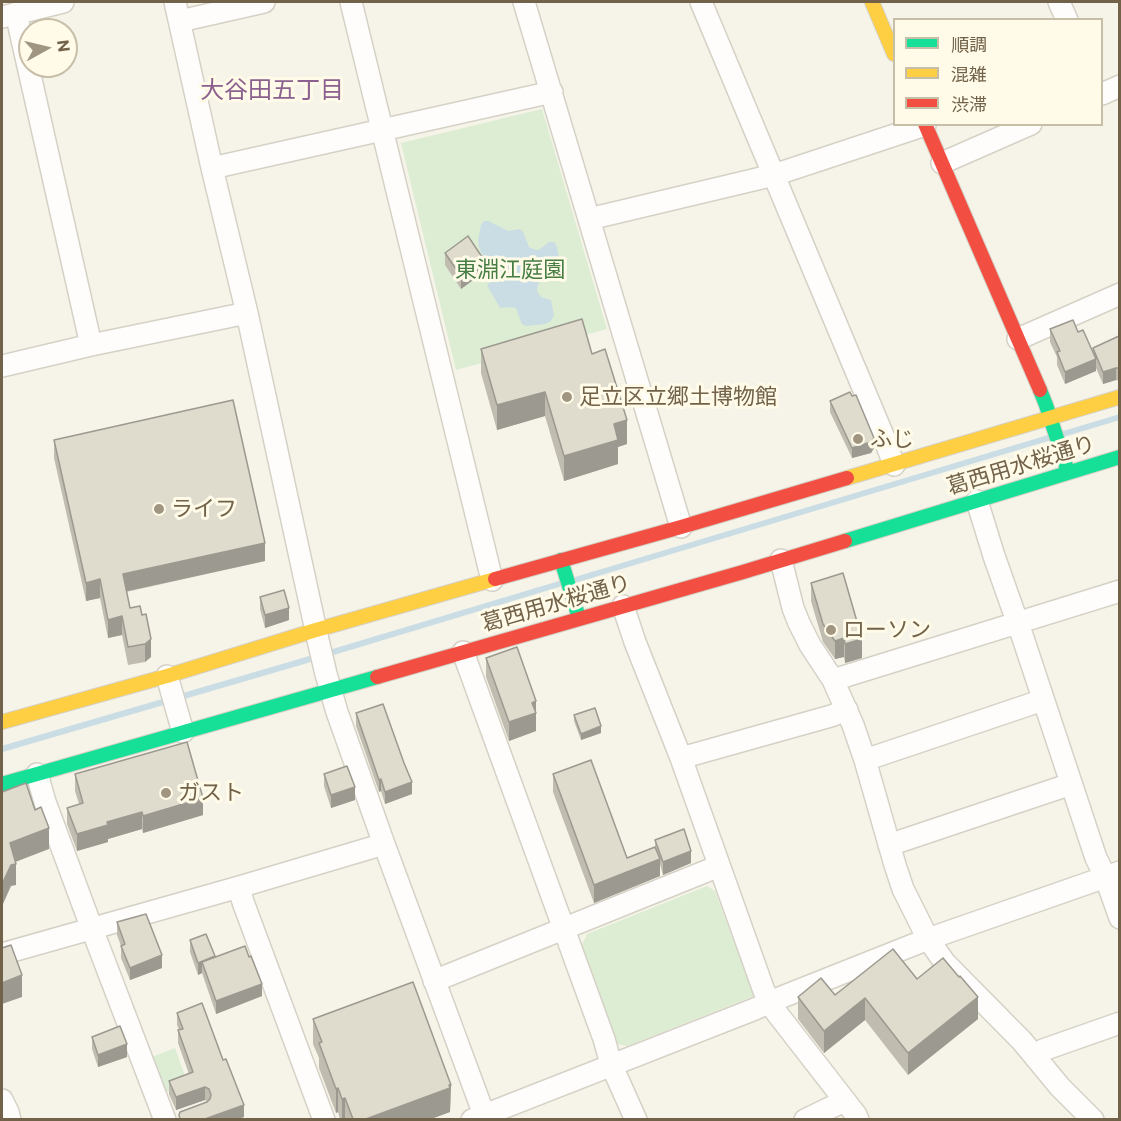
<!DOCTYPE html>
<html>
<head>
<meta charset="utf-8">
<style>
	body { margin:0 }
	#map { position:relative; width:1121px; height:1121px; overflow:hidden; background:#f6f4e8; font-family:Commissioner,"Noto Sans JP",sans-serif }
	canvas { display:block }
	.frame { position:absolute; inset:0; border:3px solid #726249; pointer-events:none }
	.legend { position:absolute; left:893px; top:18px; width:210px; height:108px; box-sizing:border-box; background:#fffbe8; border:2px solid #c7bea8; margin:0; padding:8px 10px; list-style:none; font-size:18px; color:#726249 }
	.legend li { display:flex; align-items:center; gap:12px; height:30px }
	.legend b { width:30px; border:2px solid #c7bea8 }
	.north { position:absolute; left:18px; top:18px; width:60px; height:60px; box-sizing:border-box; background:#fffbe8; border:2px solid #c7bea8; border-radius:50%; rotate:82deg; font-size:16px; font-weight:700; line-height:24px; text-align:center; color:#726249 }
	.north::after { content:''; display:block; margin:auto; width:21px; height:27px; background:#a09581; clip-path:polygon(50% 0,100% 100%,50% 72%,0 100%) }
</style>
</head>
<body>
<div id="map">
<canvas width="1121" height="1121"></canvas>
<div class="frame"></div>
<ul class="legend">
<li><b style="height:8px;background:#16e098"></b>順調</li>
<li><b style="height:8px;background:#ffcf43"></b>混雑</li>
<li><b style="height:8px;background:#f24e42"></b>渋滞</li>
</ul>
<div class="north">N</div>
</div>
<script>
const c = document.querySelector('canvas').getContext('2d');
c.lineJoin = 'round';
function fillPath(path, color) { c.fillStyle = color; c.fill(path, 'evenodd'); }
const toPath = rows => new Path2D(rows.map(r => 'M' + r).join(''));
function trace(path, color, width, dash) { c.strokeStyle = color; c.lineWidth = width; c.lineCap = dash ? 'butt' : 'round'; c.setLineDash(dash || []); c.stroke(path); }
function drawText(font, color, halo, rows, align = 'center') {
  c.font = font + ' Commissioner,"Noto Sans JP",sans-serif'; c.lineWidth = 6; c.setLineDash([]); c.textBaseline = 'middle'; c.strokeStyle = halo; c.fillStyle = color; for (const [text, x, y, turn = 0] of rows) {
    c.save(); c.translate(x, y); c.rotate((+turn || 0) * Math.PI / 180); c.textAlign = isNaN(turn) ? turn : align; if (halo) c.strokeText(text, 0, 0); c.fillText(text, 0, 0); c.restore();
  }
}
fillPath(toPath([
	[542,109,607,329,456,370,401,143],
	[707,886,715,891,754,996,627,1046,618,1044,582,945,587,934],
	[175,1048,188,1084,165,1092,152,1057]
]), '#dcedd3');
fillPath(toPath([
	[484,221,488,221,508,231,520,229,523,232,529,247,533,249,539,250,549,242,554,242,557,247,560,264,550,266,545,269,546,277,538,284,537,291,541,297,551,300,554,315,551,321,545,324,526,326,522,324,516,308,510,307,500,308,487,285,497,277,497,272,491,262,485,262,479,247,478,241,481,225]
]), '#cadde5');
trace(toPath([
	[1063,434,1120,417],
	[575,580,1048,438],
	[2,749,300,662,559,584]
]), '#cadde5', 6);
const street = toPath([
	[175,2,212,168,247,313,318,640,326,674,337,712,384,844,486,1120],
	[351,2,492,580],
	[524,2,681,527],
	[701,2,885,440,894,465],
	[1059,2,1067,20],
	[16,13,91,345],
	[2,17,63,2],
	[180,21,264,2],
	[1102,94,1120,86],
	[942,163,1031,124],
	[212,168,552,92],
	[589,219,774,175,925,125],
	[1018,339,1120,294],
	[2,366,91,345,247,313],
	[977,501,994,556,1023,638,1096,858,1105,876,1120,918],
	[781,560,793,608,799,623,810,645,833,680,853,725,865,760,895,865,903,889,928,939,945,963,1022,1041,1060,1087,1093,1120],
	[623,606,635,642,681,758,764,991,776,1012,856,1115,858,1120],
	[463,652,604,1039,611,1064,636,1120],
	[167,676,183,732],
	[833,680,1120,591],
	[681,758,831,716,847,710],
	[865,760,1043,700],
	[37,774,45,802,92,929,165,1120],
	[889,845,1071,784],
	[239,887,243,902,324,1120],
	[2,954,239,887,384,844],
	[434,981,719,866],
	[1035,1057,1043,1050,1120,1023],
	[2,1100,8,1112,10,1120],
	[472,1120,755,1009,782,997,928,939,1120,872],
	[805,1120,844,1101]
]);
const fast = toPath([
	[1040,390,1046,405,1068,472],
	[845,541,1120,457],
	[561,560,579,618],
	[2,784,377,677]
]);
const slow = toPath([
	[872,2,894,54],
	[847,478,1120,397],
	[2,722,167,676,316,630,495,579]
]);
const jam = toPath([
	[925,124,1040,390],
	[495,579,681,527,847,478],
	[377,677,743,572,845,541]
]);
trace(street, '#d5d1c6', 24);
trace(fast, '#d4d0c5', 16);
trace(slow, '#d4d0c5', 16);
trace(jam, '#d4d0c5', 16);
trace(street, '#fefdfc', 21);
trace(fast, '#16e098', 14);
trace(slow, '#ffcf43', 14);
trace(jam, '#f24e42', 14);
fillPath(toPath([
	[445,253,484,272,461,289,445,265],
	[1050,329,1078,332,1093,351,1093,348,1119,336,1119,381,1116,380,1103,384,1096,368,1096,371,1065,384,1057,365,1057,357,1050,342],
	[481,349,592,354,627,444,618,447,618,464,564,481,545,416,497,430,481,373],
	[830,401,874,448,871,453,852,458,830,412],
	[54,440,265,561,126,592,130,608,151,657,145,662,128,665,122,635,108,638,100,598,86,601,54,458],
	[811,583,862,658,845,663,844,657,835,659,823,642,811,601],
	[260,597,289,620,265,628,260,609],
	[486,658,536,701,536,731,509,741,486,677],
	[356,713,412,794,385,804,381,791,379,792,356,726],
	[574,715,601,733,581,740,574,721],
	[75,774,203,815,143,833,142,829,108,839,108,842,77,851,67,824,67,808,79,804,75,791],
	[324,774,355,800,331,808,324,786],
	[553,774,627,858,655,847,655,840,691,863,663,875,660,864,660,876,594,903,553,792],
	[117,922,162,968,130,980,121,958,121,946,117,935],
	[190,940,215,958,262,996,216,1014,202,973,198,975,190,952],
	[917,979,978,1019,908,1075,865,1020,824,1053,798,1019,798,997,835,995],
	[177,1013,244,1117,238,1119,179,1119,179,1115,207,1101,205,1100,176,1110,169,1094,169,1081,189,1074,178,1043,178,1030,179,1030,177,1025],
	[313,1019,451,1085,450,1112,431,1119,340,1119,338,1112,336,1113,319,1068,319,1058,313,1044],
	[92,1037,127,1057,98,1067,92,1049]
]), '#c0bcb0');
fillPath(toPath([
	[484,260,484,272,461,289,461,276],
	[1096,359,1096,371,1065,384,1065,372],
	[1116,368,1116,380,1103,384,1103,372],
	[545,392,545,416,497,430,497,405],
	[627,420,627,444,618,447,618,464,564,481,564,456,614,424],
	[874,438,874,448,871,453,852,458,852,448],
	[265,543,265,561,123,592,123,574],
	[100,579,100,598,86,601,86,583],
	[289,608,289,620,265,628,265,615],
	[122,616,122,635,108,638,108,620],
	[844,638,844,657,835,659,835,641],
	[151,639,151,657,145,662,145,644],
	[862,639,862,658,845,663,845,644],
	[536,701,536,731,509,741,509,722,532,703],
	[601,726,601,733,581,740,581,734],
	[381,779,381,791,379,792,379,780],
	[412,782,412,794,385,804,385,792],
	[355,787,355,800,331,808,331,795],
	[203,798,203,815,143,833,143,816],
	[142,812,142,829,108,839,108,842,77,851,77,834,107,822],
	[49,828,49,849,10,864,10,843],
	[691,851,691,863,663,875,663,862],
	[660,859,660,876,594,903,594,885],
	[16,864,16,885,11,886,3,904,2,904,2,883,11,865],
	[162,955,162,968,130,980,130,968],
	[215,956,215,969,202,962,202,973,198,975,198,963],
	[22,975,22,997,2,1004,2,983],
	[262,984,262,996,216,1014,216,1001],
	[978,997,978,1019,908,1075,908,1053],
	[865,998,865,1020,824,1053,824,1031],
	[127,1044,127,1057,98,1067,98,1055],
	[451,1085,450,1112,431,1119,366,1119],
	[205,1087,205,1100,176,1110,176,1097],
	[338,1088,338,1112,336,1113,336,1089],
	[345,1098,345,1119,342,1119,342,1099],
	[244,1105,244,1117,238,1119,205,1119]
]), '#9c9990');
const building = toPath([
	[468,236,484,260,461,276,445,253,468,236],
	[582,319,592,354,605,349,627,420,614,424,618,440,564,456,545,392,497,405,481,349,582,319],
	[1073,320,1078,332,1083,330,1096,359,1065,372,1057,352,1060,351,1050,329,1073,320],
	[1119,336,1119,368,1116,368,1103,372,1093,348,1119,336],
	[850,392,852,396,856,395,874,438,871,442,852,448,830,401,850,392],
	[233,400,265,543,123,574,130,608,140,606,142,615,146,614,151,639,145,644,128,647,122,616,108,620,100,579,86,583,54,440,233,400],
	[843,573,862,639,845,644,844,638,835,641,823,624,811,583,843,573],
	[284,590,289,608,265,615,260,597,284,590],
	[517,647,536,701,532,703,536,713,509,722,486,658,517,647],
	[383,704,404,763,412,782,385,792,381,779,379,780,356,713,383,704],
	[595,708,601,726,581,734,574,715,595,708],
	[187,742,203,798,143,816,142,812,107,822,108,825,77,834,67,808,83,803,75,774,187,742],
	[591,760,627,858,655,847,660,859,594,885,553,774,591,760],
	[347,766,355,787,331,795,324,774,347,766],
	[26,783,35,810,41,807,49,828,10,843,16,864,11,865,3,882,2,883,2,792,26,783],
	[684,829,691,851,663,862,655,840,684,829],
	[146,914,162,955,130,968,121,946,125,944,117,922,146,914],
	[206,934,215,956,198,963,190,940,206,934],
	[11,945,22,975,2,983,2,948,11,945],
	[245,946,249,957,251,956,262,984,216,1001,202,962,245,946],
	[893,949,917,979,943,958,959,977,960,976,978,997,908,1053,865,998,824,1031,798,997,821,978,835,995,893,949],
	[413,982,451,1085,449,1085,450,1088,366,1119,353,1119,345,1098,342,1099,338,1088,336,1089,319,1043,322,1042,313,1019,413,982],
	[202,1003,223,1060,226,1059,244,1105,205,1119,180,1119,179,1115,180,1112,207,1102,210,1099,211,1095,209,1089,205,1087,176,1097,169,1081,193,1072,178,1030,183,1029,177,1013,202,1003],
	[120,1026,127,1044,98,1055,92,1037,120,1026]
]);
fillPath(building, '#dfdbcd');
trace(building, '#9c9990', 1.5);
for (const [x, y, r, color] of [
	[567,397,6,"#a09581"],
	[858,439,6,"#a09581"],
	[159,509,6,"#a09581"],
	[831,630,6,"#a09581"],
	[166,793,6,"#a09581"]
]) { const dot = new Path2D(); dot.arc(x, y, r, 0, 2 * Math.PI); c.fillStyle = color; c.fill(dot); trace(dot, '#fffbe8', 2); }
drawText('22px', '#477e44', '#fffbe8', [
	["東淵江庭園",510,270]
]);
drawText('22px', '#726249', '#fffbe8', [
	["足立区立郷土博物館",579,397],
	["ふじ",870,439],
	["ライフ",171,509],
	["ローソン",843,630],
	["ガスト",178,793]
], 'left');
drawText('22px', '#726249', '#fffbe8', [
	["葛西用水桜通り",1021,465,-17],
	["葛西用水桜通り",556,603,-16]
]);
drawText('24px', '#8c618f', '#fffbe8', [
	["大谷田五丁目",272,90]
]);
</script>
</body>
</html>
